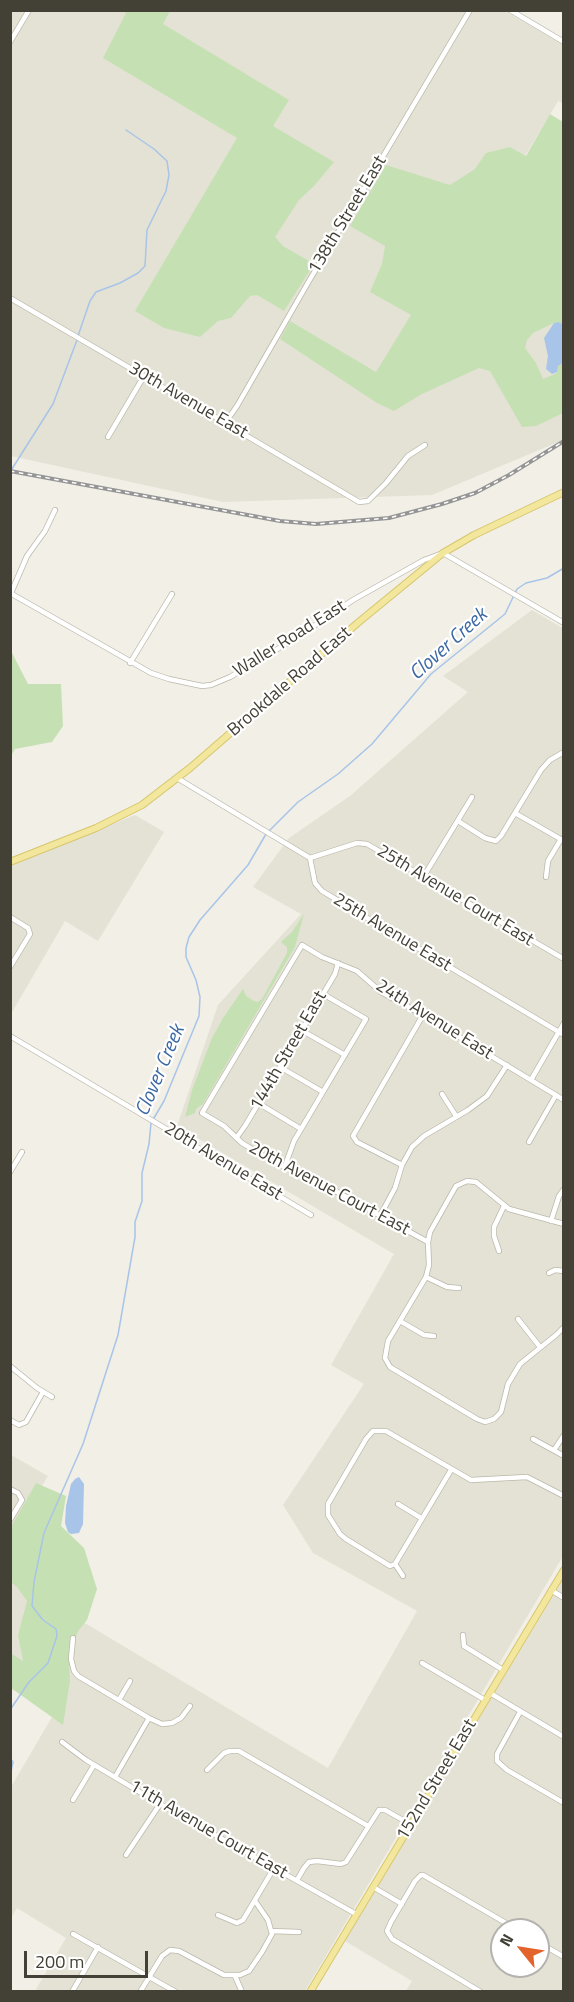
<!DOCTYPE html>
<html>
<head>
<meta charset="utf-8">
<style>
	body { margin:0 }
	#map { position:relative; width:574px; height:2002px; overflow:hidden; background:#f1efe6; font-family:"Titillium Web",sans-serif }
	canvas { display:block }
	.frame { position:absolute; inset:0; border:12px solid #434036; pointer-events:none }
	.north { position:absolute; left:490px; top:1918px; width:60px; height:60px; box-sizing:border-box; background:#fff; border:2px solid #b4b3af; border-radius:50%; rotate:300deg; font-size:16px; font-weight:700; line-height:24px; text-align:center; color:#434036 }
	.north::after { content:''; display:block; margin:auto; width:21px; height:27px; background:#e2632c; clip-path:polygon(50% 0,100% 100%,50% 72%,0 100%) }
	.scale { position:absolute; left:24px; top:1951px; width:124px; height:27px; box-sizing:border-box; border:3px solid #434036; border-top:0; padding-left:8px; font-size:18px; line-height:21px; white-space:nowrap; color:#434036; -webkit-text-stroke:4px #fff; paint-order:stroke }
</style>
</head>
<body>
<div id="map">
<canvas width="574" height="2002"></canvas>
<div class="frame"></div>
<div class="north">N</div>
<div class="scale">200 m</div>
</div>
<script>
const c = document.querySelector('canvas').getContext('2d');
c.lineJoin = 'round';
function fillPath(path, color) { c.fillStyle = color; c.fill(path, 'evenodd'); }
const toPath = rows => new Path2D(rows.map(r => 'M' + r).join(''));
function trace(path, color, width, dash) { c.strokeStyle = color; c.lineWidth = width; c.lineCap = dash ? 'butt' : 'round'; c.setLineDash(dash || []); c.stroke(path); }
function drawText(font, color, halo, rows, align = 'center') {
  c.font = font + ' "Titillium Web",sans-serif'; c.lineWidth = 4.5; c.setLineDash([]); c.textBaseline = 'middle'; c.strokeStyle = halo; c.fillStyle = color; for (const [text, x, y, turn = 0] of rows) {
    c.save(); c.translate(x, y); c.rotate((+turn || 0) * Math.PI / 180); c.textAlign = isNaN(turn) ? turn : align; if (halo) c.strokeText(text, 0, 0); c.fillText(text, 0, 0); c.restore();
  }
}
fillPath(toPath([
	[11,11,505,11,563,45,563,103,558,101,525,156,510,147,563,291,563,440,432,495,223,502,11,456],
	[532,610,564,629,563,1556,305,1991,35,1991,66,1938,17,1908,11,1918,11,1787,69,1688,27,1664,11,1693,11,1579,328,1768,417,1611,313,1553,283,1505,364,1384,331,1365,394,1254,177,1126,218,1005,301,914,253,887,289,838,350,796,468,692,443,676],
	[135,815,164,832,98,941,65,921,11,1014,11,866],
	[11,1455,48,1476,11,1535],
	[563,1580,563,1991,406,1991,412,1981,345,1941],
	[502,1930,538,1930,538,1966,502,1966]
]), '#e4e2d5');
fillPath(toPath([
	[123,11,170,11,163,24,289,100,273,126,334,162,314,186,299,200,275,237,283,246,314,264,284,311,257,295,250,296,231,318,218,321,200,337,164,328,135,311,237,138,103,58,126,13],
	[550,114,563,122,563,325,559,322,554,323,533,333,527,340,525,348,536,363,543,379,555,374,557,372,558,366,563,363,563,413,536,426,522,427,490,371,479,368,422,394,394,411,377,403,280,339,290,321,376,372,411,315,370,292,382,264,385,246,350,226,386,165,450,185,475,169,486,153,510,147,526,156],
	[11,651,28,684,61,684,63,726,52,742,15,749,11,756],
	[304,914,295,947,203,1104,196,1109,195,1113,185,1117,192,1090,212,1038,223,1018,243,989,246,996,254,1001,257,1002,262,999,287,953,287,947,281,942,292,932],
	[36,1483,66,1496,61,1526,84,1548,97,1589,87,1620,78,1631,69,1658,70,1681,63,1725,11,1688,10,1653,23,1661,18,1635,27,1601,17,1587,11,1582,11,1527]
]), '#c5e1b3');
fillPath(toPath([
	[559,322,563,325,563,363,558,366,557,372,552,374,546,369,548,356,544,338,554,323],
	[79,1477,84,1484,83,1524,79,1533,71,1534,68,1532,65,1523,66,1506,71,1484,75,1479]
]), '#a8c4e8');
trace(toPath([
	[78,336,90,301,96,292,120,283,138,273,145,266,147,230,166,191,169,175,167,161,154,149,126,130],
	[10,472,53,404,77,340],
	[269,831,298,802,338,774,372,744,431,674,505,614,517,589,526,583,547,578,564,568],
	[10,1710,29,1682,48,1663,57,1636,56,1629,43,1620,32,1606,34,1582,44,1533,83,1444,118,1335,135,1237,135,1222,142,1201,142,1173,149,1144,151,1123,164,1101,199,1016,200,997,196,980,186,957,186,948,189,937,200,920,248,865,266,834],
	[10,1758,13,1762,10,1776]
]), '#a8c4e8', 1.5);
const minor = toPath([
	[510,10,564,42],
	[10,42,29,10],
	[10,298,176,395,217,418,225,419,230,426,359,502,368,501,386,483,408,456,425,445],
	[225,419,230,416,237,406,309,281,470,10],
	[108,437,144,376],
	[10,593,151,673,169,679,202,686,211,685,230,677,291,641,353,600,424,560,443,553,564,623],
	[11,593,27,556,45,531,55,510],
	[130,663,172,594],
	[177,778,310,858],
	[515,813,564,841],
	[458,821,485,838,496,841,501,836,541,770,550,760,564,752],
	[310,858,315,883,322,891,564,1035],
	[310,858,357,843,367,844,564,959],
	[424,876,472,797],
	[546,877,548,861,561,839],
	[10,917,28,928,30,934,10,967],
	[301,1030,345,1055],
	[10,1036,311,1215],
	[280,1067,323,1092],
	[531,1080,564,1023],
	[442,1094,456,1116],
	[258,1103,301,1129],
	[237,1137,245,1126,335,974,338,963],
	[529,1142,556,1095],
	[402,1165,357,1142,353,1136,423,1015],
	[285,1166,294,1141,366,1019,323,994],
	[10,1172,22,1152],
	[380,1216,395,1188,402,1165,412,1147,424,1136,468,1110,487,1096,507,1065],
	[551,1221,559,1196,564,1189],
	[564,1224,509,1209,476,1182,467,1181,456,1186,430,1232,428,1242,429,1265,426,1277,388,1341,385,1358,390,1367,477,1419,485,1422,494,1419,501,1412,508,1384,520,1364,556,1335,564,1327],
	[428,1242,308,1176,275,1163,242,1143,224,1126,202,1113,302,945,322,957,357,971,381,992,423,1015,564,1100],
	[499,1251,494,1236,494,1227,504,1206],
	[549,1273,555,1270,564,1271],
	[426,1277,447,1287,459,1288],
	[518,1319,540,1347],
	[400,1321,424,1335,434,1336],
	[10,1366,37,1388,52,1397],
	[10,1420,19,1425,26,1422,43,1392],
	[533,1439,564,1456],
	[554,1450,564,1435],
	[10,1489,18,1493,22,1500,10,1520],
	[398,1504,421,1518],
	[395,1564,390,1566,346,1539,340,1534,328,1515,328,1504,366,1439,373,1431,386,1431,471,1480,527,1477,564,1496],
	[395,1564,451,1470],
	[395,1564,403,1576],
	[551,1590,564,1598],
	[463,1635,464,1646,503,1670],
	[73,1638,71,1659,74,1671,78,1676,149,1718,162,1724,172,1723,181,1718,190,1706],
	[422,1663,485,1700],
	[490,1693,564,1737],
	[119,1700,130,1681],
	[520,1712,497,1754,497,1761,507,1770,564,1803],
	[62,1742,86,1760,160,1804,356,1914],
	[207,1770,224,1753,230,1751,239,1751,368,1826],
	[115,1777,149,1718],
	[73,1800,94,1765],
	[126,1855,160,1804],
	[297,1880,304,1868,309,1862,317,1861,341,1864,346,1862,379,1810,385,1810,410,1824],
	[373,1887,402,1904],
	[218,1915,237,1923,243,1920,274,1868],
	[272,1931,299,1932],
	[73,1934,176,1992],
	[538,1942,564,1957],
	[235,1976,242,1992],
	[72,1992,98,1947],
	[140,1992,162,1956,170,1950,179,1951,224,1975,240,1975,249,1971,262,1952,272,1934,268,1920,255,1901],
	[481,1992,392,1939,387,1931,391,1922,415,1881,421,1875,423,1875,518,1930]
]);
const major = toPath([
	[10,862,96,828,142,805,190,768,360,621,443,553,474,535,564,492],
	[310,1992,564,1570]
]);
trace(minor, '#bbb8aa', 6);
trace(major, '#d6c66f', 8);
trace(minor, '#fff', 4.5);
trace(major, '#f3e79d', 6);
const rail = toPath([
	[10,471,280,521,316,524,389,518,442,504,475,493,509,475,564,441]
]);
trace(rail, '#959595', 4);
trace(rail, '#fff', 1.5, [4.5]);
drawText('18px', '#434036', '#fff', [
	["138th Street East",348,215,-59],
	["30th Avenue East",188,401,30],
	["Waller Road East",290,639,-32],
	["Brookdale Road East",290,682,-41],
	["25th Avenue Court East",455,896,31],
	["25th Avenue East",392,933,31],
	["24th Avenue East",434,1020,32],
	["144th Street East",289,1051,-60],
	["20th Avenue East",223,1162,31],
	["20th Avenue Court East",329,1189,28],
	["152nd Street East",437,1780,-59],
	["11th Avenue Court East",208,1830,30]
]);
drawText('italic 20px', '#3b68a3', '#fff', [
	["Clover Creek",449,645,-42],
	["Clover Creek",161,1071,-67]
]);
</script>
</body>
</html>
